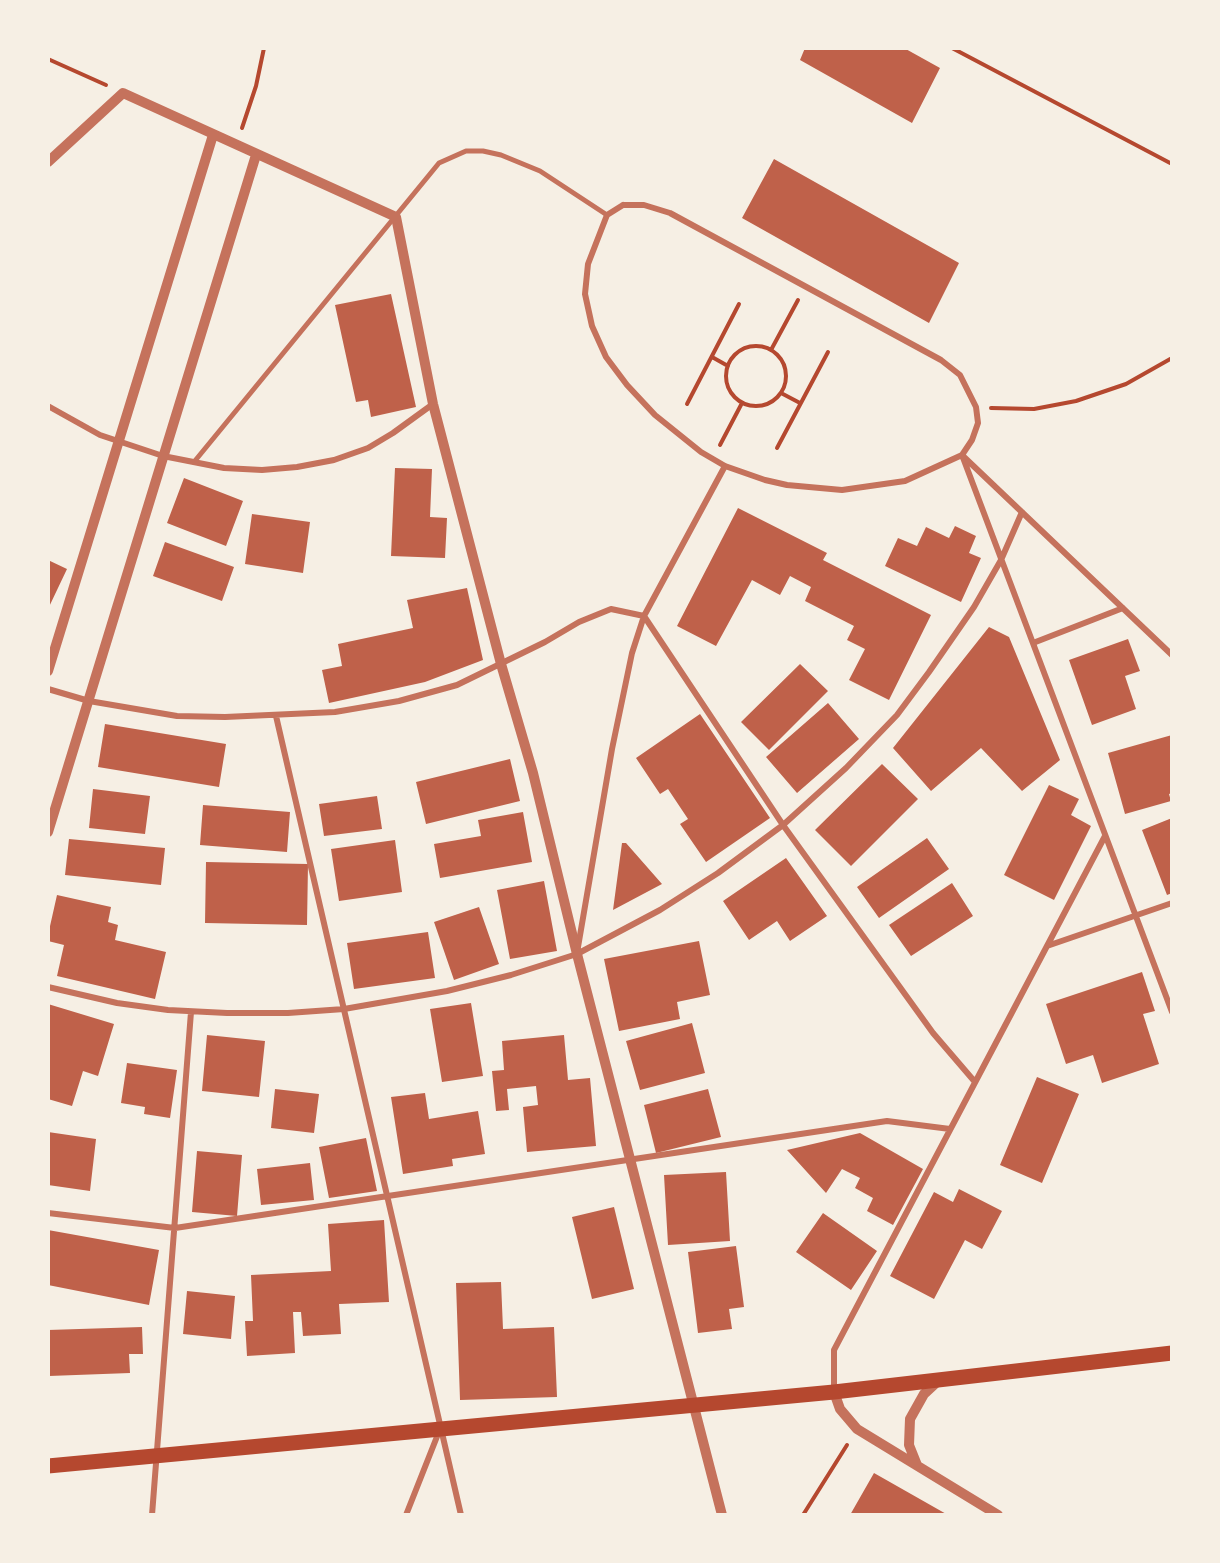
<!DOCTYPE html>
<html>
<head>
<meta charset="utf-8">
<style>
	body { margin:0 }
	#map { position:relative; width:1220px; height:1563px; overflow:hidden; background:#f6efe4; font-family:"PT Sans",sans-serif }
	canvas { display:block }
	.frame { position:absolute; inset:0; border:50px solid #f6efe4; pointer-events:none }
</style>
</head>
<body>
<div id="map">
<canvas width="1220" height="1563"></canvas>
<div class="frame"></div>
</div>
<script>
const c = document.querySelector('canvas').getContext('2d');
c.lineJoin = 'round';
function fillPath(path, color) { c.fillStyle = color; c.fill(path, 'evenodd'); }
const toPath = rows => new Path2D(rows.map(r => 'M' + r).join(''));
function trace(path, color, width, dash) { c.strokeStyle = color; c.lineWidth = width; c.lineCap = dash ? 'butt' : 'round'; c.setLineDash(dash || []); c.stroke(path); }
fillPath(toPath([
	[805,48,904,48,940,68,912,123,800,60],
	[774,159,959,263,929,323,742,218],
	[391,294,416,407,371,417,368,400,356,402,335,305],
	[395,468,432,469,430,517,447,518,445,558,391,556],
	[184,478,243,501,226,546,167,523],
	[738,508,827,553,823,560,931,615,889,700,849,680,865,649,847,640,854,626,805,601,811,587,790,576,780,595,752,580,716,646,677,626],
	[252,514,310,522,303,573,245,564],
	[955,526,976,536,969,553,981,558,961,602,885,566,898,538,917,546,926,527,949,538],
	[165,542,234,567,222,601,153,576],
	[48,560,67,569,48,609],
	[467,588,483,660,425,682,329,703,322,670,342,666,338,644,413,628,407,600],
	[989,627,1009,637,1060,760,1022,791,981,748,931,791,893,748],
	[1128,639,1140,671,1125,676,1136,709,1092,725,1069,660],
	[800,664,828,691,769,750,741,722],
	[828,703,859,739,797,793,766,757],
	[700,714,770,818,706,862,680,824,688,819,668,789,660,794,636,758],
	[105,724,226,744,219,787,98,767],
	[1172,735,1172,793,1169,794,1171,801,1125,814,1108,753],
	[510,759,520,801,426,824,416,782],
	[882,764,918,799,851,866,815,830],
	[1049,785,1079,799,1071,815,1091,826,1054,900,1004,875],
	[93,789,150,796,145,834,89,828],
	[377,796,382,829,324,836,319,804],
	[203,805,290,812,287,852,200,845],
	[523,812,532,862,440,878,434,844,481,836,478,820],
	[1172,818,1172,893,1167,895,1142,830],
	[927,838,949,869,879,918,857,887],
	[69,839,165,848,161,885,65,875],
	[395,840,402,892,339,901,331,849],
	[622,843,626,843,662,884,613,910],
	[786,858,827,916,790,941,777,921,749,940,723,901],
	[206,862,308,864,307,925,205,923],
	[544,881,557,951,510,959,497,890],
	[952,883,973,916,911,956,889,925],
	[57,895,111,907,108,922,118,925,115,940,166,952,155,999,57,976,64,945,48,941,48,935],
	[479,907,499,964,454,980,434,922],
	[428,932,435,978,354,989,347,943],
	[699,941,710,995,677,1002,680,1019,619,1031,604,959],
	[1142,972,1155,1011,1143,1014,1159,1064,1102,1083,1093,1055,1066,1064,1046,1004],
	[471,1003,483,1076,442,1082,430,1009],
	[48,1004,114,1024,98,1076,83,1071,72,1106,48,1099],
	[692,1023,705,1073,640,1090,626,1041],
	[207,1035,265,1041,259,1097,202,1091],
	[564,1035,568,1080,590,1078,596,1146,527,1152,523,1107,538,1105,536,1086,507,1089,509,1110,496,1111,492,1071,504,1070,502,1041],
	[127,1063,177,1070,170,1118,144,1114,145,1107,121,1103],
	[1037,1077,1079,1094,1042,1183,1000,1165],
	[275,1089,319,1094,314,1133,271,1128],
	[708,1089,721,1137,656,1153,644,1105],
	[425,1093,429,1119,478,1111,485,1154,452,1159,453,1166,403,1174,391,1097],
	[48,1132,96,1139,90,1191,48,1185],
	[860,1133,923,1169,893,1225,867,1211,873,1198,855,1188,860,1178,842,1169,826,1193,787,1150],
	[366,1138,377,1191,329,1198,319,1147],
	[197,1151,242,1155,237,1216,192,1212],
	[310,1163,314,1200,261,1205,257,1169],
	[726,1172,730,1241,668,1245,664,1175],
	[959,1189,1002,1211,982,1249,965,1240,934,1299,890,1276,934,1192,953,1202],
	[614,1207,634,1289,592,1299,572,1217],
	[823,1213,877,1251,851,1290,796,1252],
	[384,1220,389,1302,339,1304,341,1334,303,1336,301,1312,293,1312,295,1353,247,1356,245,1321,253,1321,251,1275,331,1271,328,1224],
	[48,1230,159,1250,149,1305,48,1285],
	[736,1246,744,1307,729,1309,732,1329,698,1333,688,1252],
	[501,1282,503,1329,554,1327,557,1397,460,1400,456,1283],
	[187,1291,235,1296,231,1339,183,1334],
	[142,1327,143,1354,129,1354,130,1373,49,1376,48,1330],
	[874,1473,948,1515,850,1515]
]), '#bf614a');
trace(toPath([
	[952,48,1172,164],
	[48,59,106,85],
	[242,128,256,86,264,48],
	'726 376a30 30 0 1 1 60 0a30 30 0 1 1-60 0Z',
	[771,350,798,300],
	[712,357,728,366],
	[781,393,800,403],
	[687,404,739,304],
	[991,408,1034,409,1076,401,1126,384,1172,358],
	[720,445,742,403],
	[777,448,828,352],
	[803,1515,847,1445]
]), '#b5482f', 4);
trace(toPath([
	[194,462,439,163,466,151,483,151,501,155,540,171,607,215]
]), '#c5725c', 5);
trace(toPath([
	[623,205,644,205,670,213,941,360,960,375,976,407,978,423,972,440,962,455,905,481,842,490,787,485,765,480,725,466,701,452,655,415,627,385,606,357,592,326,585,294,588,264,607,215,623,205],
	[48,406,100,435,163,456,224,468,262,470,297,467,334,460,368,448,393,433,433,404],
	[962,455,1172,1012],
	[964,457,1172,655],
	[644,616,783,825,933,1033,975,1082],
	[1033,643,1123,608],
	[48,689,89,701,177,716,225,717,335,712,399,701,457,685,545,642,579,622,611,609,644,616],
	[276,716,461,1515],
	[1047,946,1172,903],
	[578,947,612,749,632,653,644,616,725,466],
	[48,987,117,1003,168,1010,227,1013,288,1013,344,1009,447,991,511,975,577,954,660,910,718,873,783,825,846,768,897,715,929,672,974,607,1001,560,1022,512],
	[48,1213,175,1228,887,1121,950,1129],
	[834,1390,834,1350,1105,836],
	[152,1515,191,1012],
	[406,1515,440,1429]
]), '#c5725c', 6);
trace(toPath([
	[48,162,123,93,396,217,433,404,501,664,533,773,577,954,722,1515],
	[48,671,213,135],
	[48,832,256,155],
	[834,1392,840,1409,857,1429,998,1515],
	[917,1465,909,1445,910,1419,924,1394,938,1381]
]), '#c5725c', 10);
trace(toPath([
	[48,1466,834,1392,1172,1353]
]), '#b5482f', 15);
</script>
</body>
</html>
